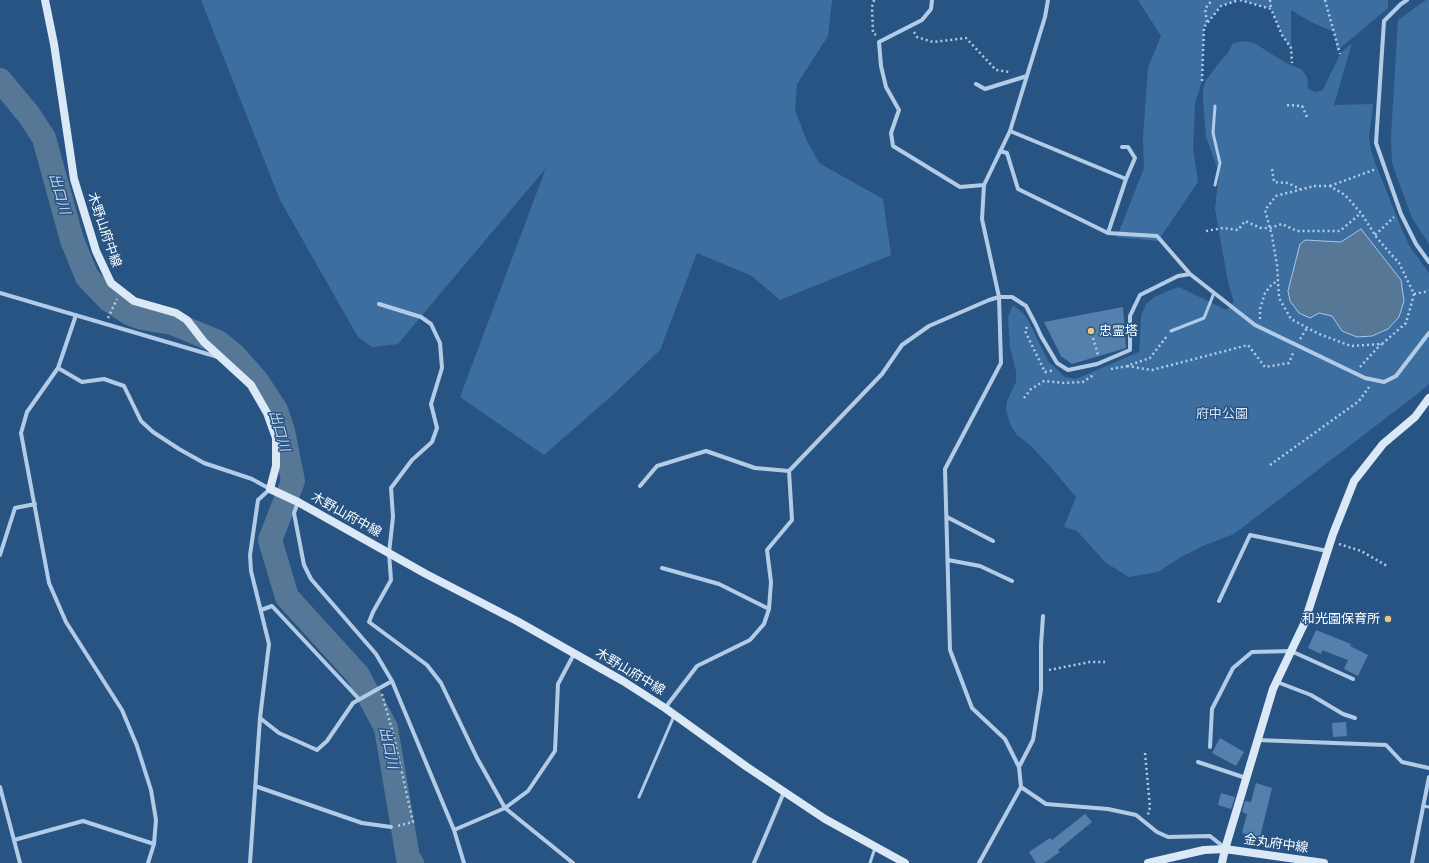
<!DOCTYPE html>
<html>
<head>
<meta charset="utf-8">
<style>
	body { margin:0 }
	canvas { display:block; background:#285484 }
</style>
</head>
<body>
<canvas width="1429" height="863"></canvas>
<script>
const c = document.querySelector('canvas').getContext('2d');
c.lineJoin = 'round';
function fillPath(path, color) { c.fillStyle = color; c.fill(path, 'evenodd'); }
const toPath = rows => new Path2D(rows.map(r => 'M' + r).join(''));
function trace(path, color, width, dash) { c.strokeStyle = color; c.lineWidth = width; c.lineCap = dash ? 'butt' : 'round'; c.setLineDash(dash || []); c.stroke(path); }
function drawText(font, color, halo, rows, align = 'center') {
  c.font = font + ' "Fira Sans","Noto Sans JP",sans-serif'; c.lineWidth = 3; c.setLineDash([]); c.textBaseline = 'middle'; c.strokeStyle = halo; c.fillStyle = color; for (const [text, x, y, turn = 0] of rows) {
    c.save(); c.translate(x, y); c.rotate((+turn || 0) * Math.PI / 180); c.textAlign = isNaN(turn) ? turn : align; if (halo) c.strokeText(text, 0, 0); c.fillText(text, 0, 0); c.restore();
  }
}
fillPath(toPath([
	[201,0,832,0,828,36,797,84,795,110,806,139,819,163,883,199,891,255,780,300,752,276,697,253,660,350,616,392,544,455,460,397,546,168,398,344,372,347,358,337,280,200],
	[1138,0,1239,0,1221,6,1204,27,1202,81,1195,103,1193,148,1198,182,1158,241,1117,237,1144,168,1143,137,1148,68,1161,36],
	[1240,0,1388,0,1388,8,1337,51,1334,32,1311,22,1291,10,1291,48,1282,35,1271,9],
	[1426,0,1429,0,1429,244,1412,218,1392,163,1391,137,1398,20],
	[1245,41,1254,43,1286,63,1301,69,1307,77,1308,89,1315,92,1323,90,1340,54,1352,43,1334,105,1373,104,1369,137,1371,151,1376,165,1400,225,1410,247,1429,273,1429,384,1416,395,1234,534,1205,545,1181,557,1158,572,1129,577,1106,563,1077,531,1064,527,1076,497,1047,463,1030,445,1017,435,1011,426,1006,410,1007,401,1016,382,1016,371,1010,347,1008,317,1013,305,1023,313,1028,320,1048,361,1065,377,1076,379,1139,352,1140,339,1141,316,1146,304,1155,297,1168,291,1179,287,1226,310,1234,302,1228,282,1215,209,1219,173,1206,137,1203,98,1203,88,1206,80,1222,59,1228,53,1233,43]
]), '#3d6ea0');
const water = toPath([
	[1361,229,1401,280,1404,301,1399,317,1388,329,1372,336,1357,337,1342,331,1332,316,1319,313,1310,318,1299,313,1290,301,1288,291,1300,244,1305,240,1341,242,1361,229]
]);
fillPath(water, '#577797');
trace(water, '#a7c7e7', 1);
trace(toPath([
	[0,80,29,115,44,138,72,240,87,277,109,300,129,313,142,318,172,323,218,342,234,355,257,381,276,410,283,431,293,481,270,540,287,597,358,675,386,728,408,858,412,863]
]), '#577797', 24);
fillPath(toPath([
	[1123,307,1126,348,1072,364,1061,356,1044,322],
	[1316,630,1351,644,1350,646,1368,655,1358,676,1344,669,1348,660,1322,650,1321,654,1308,648],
	[1346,722,1347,736,1333,737,1332,723],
	[1220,738,1244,752,1236,766,1212,753],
	[1256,783,1272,788,1260,837,1242,833,1247,814,1242,812,1245,801,1251,802],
	[1221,793,1235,797,1231,809,1218,805],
	[1085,814,1092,822,1058,850,1060,852,1044,863,1036,863,1029,852,1050,838,1052,840]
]), '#5580ad');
trace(toPath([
	[874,0,872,7,873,33,876,35],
	[1240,0,1271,9,1282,35,1291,48,1292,63],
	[1270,0,1271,9],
	[1325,0,1340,54],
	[1207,22,1205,9,1212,0],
	[914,32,917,37,933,42,966,38,996,70,1009,72],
	[1202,81,1204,27,1221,6,1239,0],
	[1287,105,1302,106,1307,117],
	[1272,169,1274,182,1288,183,1300,189],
	[1314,186,1330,186,1345,195,1361,213,1377,238,1399,263,1414,294,1406,323,1382,344,1351,346,1319,334,1291,319,1279,298,1277,265,1272,236,1265,210,1276,196,1314,186],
	[1330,186,1376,169],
	[1206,231,1223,228,1238,230,1245,221,1261,228,1270,228,1282,224,1297,231,1340,231,1361,213],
	[1375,235,1394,217],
	[1414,294,1429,291],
	[108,318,117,299],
	[1260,319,1260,309,1265,293,1272,284,1278,281],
	[1027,327,1025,331,1045,372,1054,370],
	[1093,338,1098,355],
	[1300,339,1307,328],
	[1127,366,1152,370,1248,345,1265,367,1289,363,1293,353],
	[1360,367,1381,344],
	[1111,369,1127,366,1150,358,1167,336],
	[1024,398,1031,389,1044,381,1064,383,1083,382,1095,374],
	[1270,465,1359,401,1369,387],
	[1339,544,1361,551,1387,566],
	[1049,670,1090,662,1105,662],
	[382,694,393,733,413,822,397,826],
	[1145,753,1150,807,1148,815]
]), '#b2cce7', 2.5, [2, 3]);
trace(toPath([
	[1215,106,1213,133,1220,163,1215,185],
	[1171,331,1204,318,1214,293],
	[639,797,674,716],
	[1423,806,1429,807],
	[870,863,875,848]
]), '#b2cce7', 3);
trace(toPath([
	[932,0,931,9,922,20,879,42,881,66,886,87,899,110,891,133,893,146,960,187,984,185],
	[1407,0,1401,4,1384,21,1376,143,1401,214,1416,244,1429,262],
	[976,84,985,89,1027,76],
	[1010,131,1126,179],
	[1000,151,1007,153,1018,189,1108,233,1126,179,1135,158,1128,147,1122,147],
	[1108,233,1157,236,1190,274],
	[0,293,218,357],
	[379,304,421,317,431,324,440,343,442,368,431,404,437,428,432,442,412,460,391,488,393,517,389,553,391,580,373,612,369,622,427,665,441,683,477,758,505,808,573,863],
	[76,315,58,368,27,412,21,433,49,583,66,622,122,710,137,746,151,790,156,820,154,844,148,863],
	[58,368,82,382,104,379,124,386,141,421,153,432,179,449,204,463,252,479,270,489,258,500,250,555,251,571,269,644,260,718,250,863],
	[640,486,657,466,706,451,755,468,789,471],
	[298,502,294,513,304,565,311,579,376,654,392,681,454,830,464,863],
	[947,517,993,541],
	[0,555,15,508,35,504],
	[948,560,980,566,1012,581],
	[662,568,719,584,769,609],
	[1219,601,1250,535,1327,551],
	[261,610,272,606,359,699],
	[1277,682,1311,695,1343,714,1355,718],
	[665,708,697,666,750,640,764,624,769,609,771,582,767,550,792,520,789,471,882,374,902,345,929,326,989,300,999,297,1012,297,1026,306,1036,325,1041,336,1057,363,1068,370,1097,364,1130,350,1130,316,1140,295,1178,276,1190,274,1255,325,1365,378,1384,382,1396,376,1429,333],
	[260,718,279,733,317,750,327,741,353,703,392,681],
	[1257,740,1386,745,1402,762,1429,768],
	[1210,747,1212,709,1233,668,1252,652,1291,651,1353,679],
	[1198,762,1246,778],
	[1019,767,1033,740,1041,690,1041,645,1043,616],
	[255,786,362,823,391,827],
	[0,787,20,863],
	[1021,787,1046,804,1108,809,1136,815,1157,832,1168,837,1210,836,1225,848],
	[454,830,505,808,528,791,555,751,558,684,574,654],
	[14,840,83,821,154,844],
	[754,863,784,792],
	[979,863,1021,787,1019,767,1005,739,972,708,950,650,945,469,1001,363,999,297,982,219,984,185,1010,131,1045,17,1048,0],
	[1412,863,1429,777]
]), '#b2cce7', 4);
trace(toPath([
	[45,0,54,44,74,179,96,251,111,283,134,301,176,313,187,320,204,342,251,385,267,413,276,438,276,466,270,489,298,502,426,574,517,621,623,681,665,708,747,767,825,819,905,863],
	[1148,863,1204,850,1225,849,1324,863],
	[1222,863,1225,849,1273,689,1304,624,1333,534,1354,481,1383,444,1415,417,1429,398]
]), '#dbe8f6', 8);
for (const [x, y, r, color] of [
	[1091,331,4,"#eec878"],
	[1388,619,4,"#eec878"]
]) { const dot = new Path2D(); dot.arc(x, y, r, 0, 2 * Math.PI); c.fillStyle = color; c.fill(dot); trace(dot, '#285484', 1.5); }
drawText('13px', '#fff', '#285484', [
	["木野山府中線",104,230,71],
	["木野山府中線",346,515,29],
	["木野山府中線",630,672,31],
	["金丸府中線",1276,844,8]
]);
drawText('13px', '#fff', '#285484', [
	["忠霊塔",1099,331],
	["和光園保育所",1380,619,"right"]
], 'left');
drawText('13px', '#d5e5f6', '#285484', [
	["府中公園",1222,414]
]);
drawText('italic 14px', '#bdd6ee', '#285484', [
	["出口川",59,194,74],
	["出口川",279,431,74],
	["出口川",388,748,78]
]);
</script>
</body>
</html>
